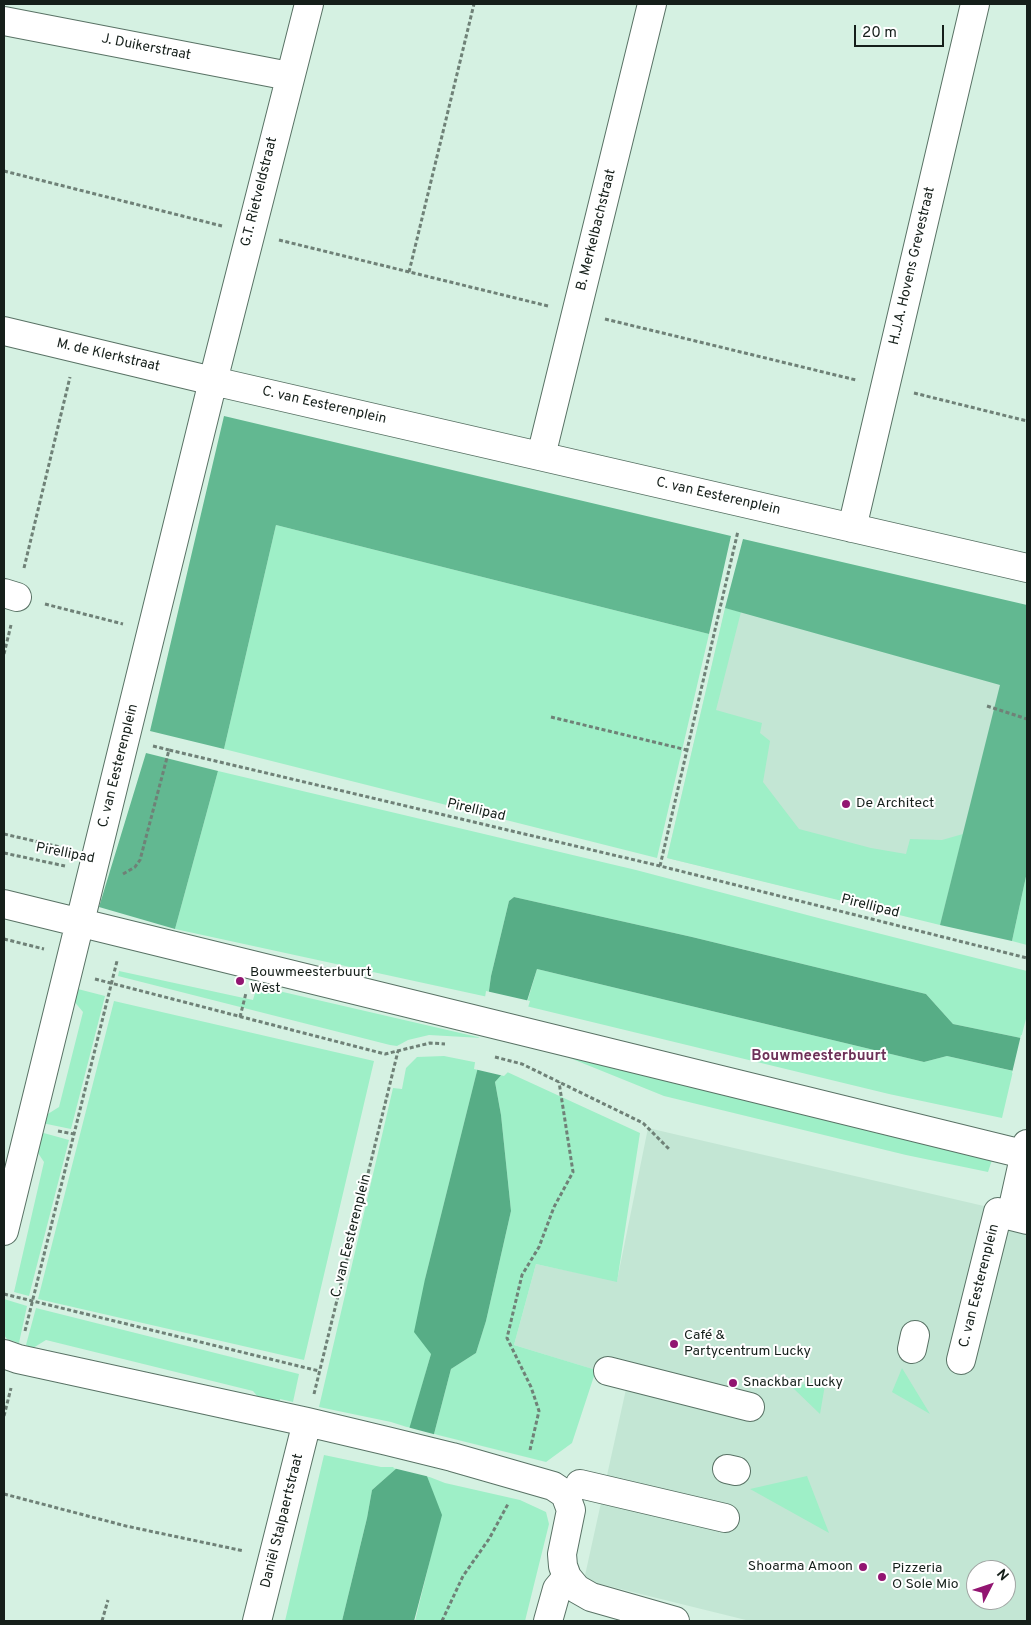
<!DOCTYPE html>
<html>
<head>
<meta charset="utf-8">
<style>
	body { margin:0 }
	#map { position:relative; width:1031px; height:1625px; overflow:hidden; background:#d5f1e2; font-family:Overpass,sans-serif }
	canvas { display:block }
	.frame { position:absolute; inset:0; border:5px solid #151f1a; pointer-events:none }
	.north { position:absolute; left:966px; top:1560px; width:50px; height:50px; box-sizing:border-box; background:#fff; border:1px solid #a1a5a3; border-radius:50%; rotate:49deg; font-size:14px; font-weight:700; line-height:20px; text-align:center; color:#151f1a }
	.north::after { content:''; display:block; margin:auto; width:18px; height:22px; background:#921571; clip-path:polygon(50% 0,100% 100%,50% 72%,0 100%) }
	.scale { position:absolute; left:854px; top:25px; width:90px; height:22px; box-sizing:border-box; border:2px solid #151f1a; border-top:0; padding-left:6px; font-size:15px; line-height:18px; white-space:nowrap; color:#151f1a; -webkit-text-stroke:4px #fff; paint-order:stroke }
</style>
</head>
<body>
<div id="map">
<canvas width="1031" height="1625"></canvas>
<div class="frame"></div>
<div class="north">N</div>
<div class="scale">20 m</div>
</div>
<script>
const c = document.querySelector('canvas').getContext('2d');
c.lineJoin = 'round';
function fillPath(path, color) { c.fillStyle = color; c.fill(path, 'evenodd'); }
const toPath = rows => new Path2D(rows.map(r => 'M' + r).join(''));
function trace(path, color, width, dash) { c.strokeStyle = color; c.lineWidth = width; c.lineCap = dash ? 'butt' : 'round'; c.setLineDash(dash || []); c.stroke(path); }
function drawText(font, color, halo, rows, align = 'center') {
  c.font = font + ' Overpass,sans-serif'; c.lineWidth = 4; c.setLineDash([]); c.textBaseline = 'middle'; c.strokeStyle = halo; c.fillStyle = color; for (const [text, x, y, turn = 0] of rows) {
    c.save(); c.translate(x, y); c.rotate((+turn || 0) * Math.PI / 180); c.textAlign = isNaN(turn) ? turn : align; if (halo) c.strokeText(text, 0, 0); c.fillText(text, 0, 0); c.restore();
  }
}
fillPath(toPath([
	[730,588,1027,660,977,933,667,858],
	[648,1128,1027,1216,1027,1621,750,1621,584,1580,628,1380,514,1345,536,1264,617,1281],
	[976,1570,1006,1570,1006,1600,976,1600]
]), '#c3e6d4');
fillPath(toPath([
	[276,525,709,634,657,858,224,749],
	[725,608,741,612,716,710,762,723,760,733,770,741,763,782,799,829,871,848,906,854,910,839,942,840,963,834,940,925,667,858],
	[218,771,636,870,826,920,1027,971,1027,1015,1021,1038,953,1024,926,994,692,937,514,897,509,901,491,976,488,997,175,929],
	[1027,872,1027,945,1012,941],
	[537,969,924,1062,947,1056,1013,1071,1002,1118,889,1094,526,1006],
	[119,971,253,1000,257,986,482,1038,429,1035,408,1040,397,1046,390,1045,118,976],
	[74,988,105,996,71,1129,42,1123,43,1117,59,1107,83,1012,73,1000],
	[114,1001,374,1061,304,1360,38,1299],
	[560,1054,994,1154,988,1172,906,1155,664,1096],
	[444,1056,479,1063,425,1279,431,1354,410,1428,391,1422,319,1407,393,1088,402,1089,406,1068,417,1057],
	[505,1071,640,1133,617,1282,536,1264,514,1345,596,1370,572,1443,546,1462,434,1434,451,1369,476,1353,486,1321,511,1211,501,1115,495,1082],
	[40,1132,69,1140,29,1296,14,1292,44,1162,36,1150],
	[4,1299,27,1306,19,1343,7,1339,4,1335],
	[36,1308,299,1374,293,1402,280,1399,279,1407,263,1403,253,1391,46,1340,33,1348,26,1345],
	[902,1368,930,1414,892,1392],
	[826,1379,820,1414,792,1387],
	[324,1455,381,1467,398,1467,372,1490,367,1518,342,1621,285,1621],
	[427,1476,445,1483,520,1500,546,1512,549,1524,525,1621,415,1621,441,1515],
	[807,1476,829,1533,750,1489]
]), '#9eefc7');
fillPath(toPath([
	[224,416,731,536,709,634,276,525,224,749,150,731],
	[743,539,1027,605,1027,872,1012,941,940,925,1000,685,725,608],
	[146,753,218,771,175,929,99,907]
]), '#62b891');
fillPath(toPath([
	[514,897,692,937,926,994,953,1024,1021,1038,1027,1074,947,1056,924,1062,537,969,505,1071,495,1082,501,1115,511,1211,486,1321,476,1353,451,1369,434,1434,430,1470,427,1476,442,1515,414,1621,342,1621,367,1518,372,1490,398,1467,431,1354,414,1332,425,1279,479,1063,491,976,509,901]
]), '#57ad86');
fillPath(toPath([
	[486,991,530,1001,508,1072,504,1076,474,1069],
	[1021,1035,1027,1036,1027,1076,1012,1073],
	[407,1427,437,1435,430,1477,393,1468,395,1466]
]), '#d5f1e2');
const minor = toPath([
	[4,21,289,76],
	[4,331,213,381,309,4],
	[541,456,652,4],
	[852,528,975,4],
	[4,593,17,597],
	[4,904,1027,1155],
	[1027,1144,1011,1216,1027,1220],
	[4,1231,213,381,1027,568],
	[912,1349,915,1335],
	[4,1354,18,1359,307,1422,387,1441,452,1457,553,1486,565,1494,571,1510,562,1554,563,1566,567,1577,557,1589,548,1621],
	[961,1360,998,1212],
	[608,1371,750,1407],
	[727,1469,736,1471],
	[580,1484,725,1518],
	[567,1577,577,1589,591,1597,675,1621],
	[257,1621,307,1422]
]);
trace(minor, '#597265', 30);
trace(toPath([
	[4,171,222,226],
	[279,240,548,306],
	[409,272,474,4],
	[605,319,856,380],
	[914,393,1027,421],
	[24,568,70,377],
	[45,604,123,624],
	[4,654,11,625],
	[987,706,1027,719],
	[551,717,687,750],
	[153,746,169,750],
	[4,834,69,849],
	[4,853,65,866],
	[660,866,738,531],
	[123,874,135,867,140,860,169,750,660,866,1027,958],
	[4,939,44,949],
	[95,979,385,1054,430,1043,445,1044],
	[240,1017,246,993],
	[495,1057,522,1064,643,1123,669,1149],
	[58,1131,74,1134],
	[4,1294,319,1371],
	[25,1331,117,961],
	[314,1394,398,1051],
	[4,1416,11,1388],
	[530,1450,539,1411,531,1387,507,1338,522,1275,539,1247,554,1207,573,1172,559,1082],
	[4,1494,126,1526,244,1551],
	[102,1621,108,1600],
	[442,1621,463,1576,489,1539,508,1504]
]), '#6f8177', 3, [4, 2.5]);
trace(minor, '#fff', 28);
for (const [x, y, r, color] of [
	[846,804,5,"#921571"],
	[240,981,5,"#921571"],
	[674,1344,5,"#921571"],
	[733,1383,5,"#921571"],
	[863,1567,5,"#921571"],
	[882,1577,5,"#921571"]
]) { const dot = new Path2D(); dot.arc(x, y, r, 0, 2 * Math.PI); c.fillStyle = color; c.fill(dot); trace(dot, '#fff', 2); }
drawText('14px', '#151f1a', '#fff', [
	["J. Duikerstraat",146,48,11],
	["G.T. Rietveldstraat",260,192,-76],
	["B. Merkelbachstraat",597,230,-76],
	["H.J.A. Hovens Grevestraat",913,266,-77],
	["M. de Klerkstraat",108,356,13],
	["C. van Eesterenplein",324,406,13],
	["C. van Eesterenplein",718,497,13],
	["C. van Eesterenplein",119,766,-76],
	["Pirellipad",476,811,13],
	["Pirellipad",65,854,11],
	["Pirellipad",870,907,14],
	["C. van Eesterenplein",352,1236,-76],
	["C. van Eesterenplein",980,1286,-76],
	["Daniël Stalpaertstraat",283,1521,-76]
]);
drawText('14px', '#151f1a', '#fff', [
	["De Architect",856,804],
	["Bouwmeesterbuurt",250,973],
	["West",250,989],
	["Café &",684,1336],
	["Partycentrum Lucky",684,1352],
	["Snackbar Lucky",743,1383],
	["Shoarma Amoon",853,1567,"right"],
	["Pizzeria",892,1569],
	["O Sole Mio",892,1585]
], 'left');
drawText('bold 15px', '#6d3158', '#fff', [
	["Bouwmeesterbuurt",819,1057]
]);
</script>
</body>
</html>
